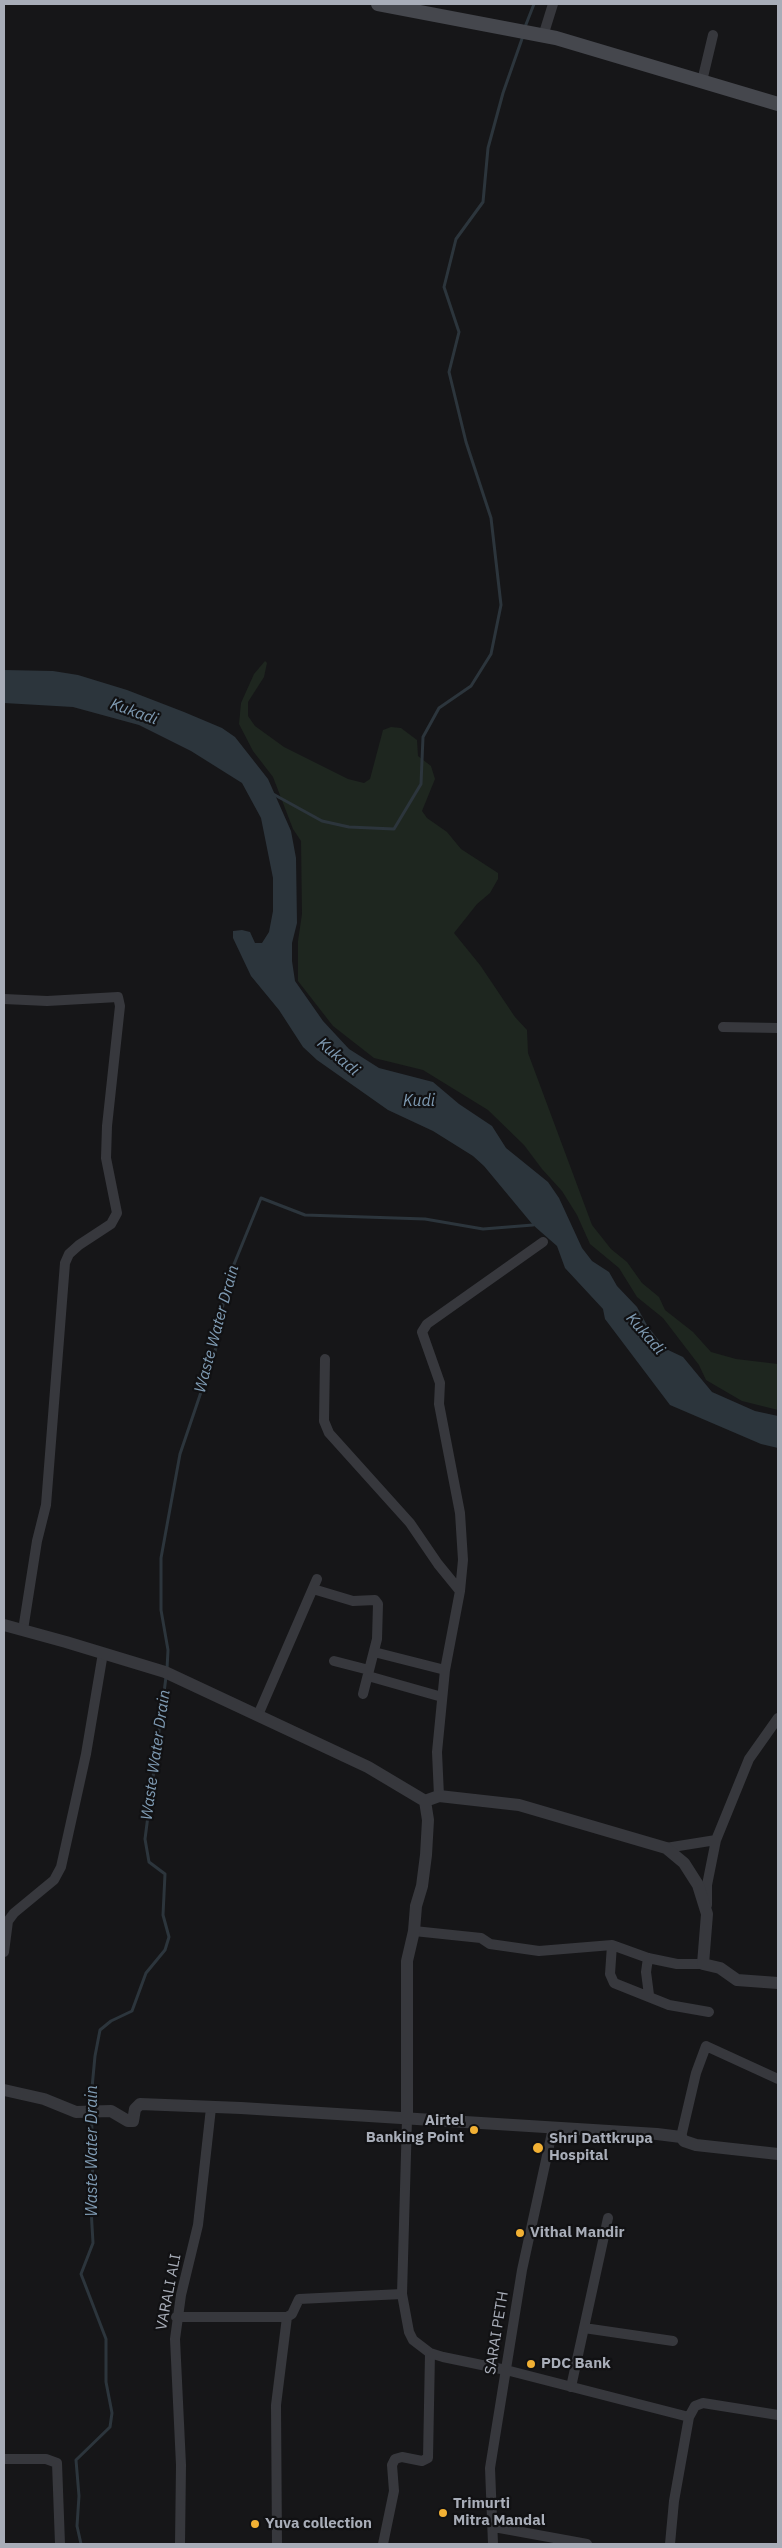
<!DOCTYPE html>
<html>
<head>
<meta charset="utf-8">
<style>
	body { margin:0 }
	#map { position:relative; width:782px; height:2548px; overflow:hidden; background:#161618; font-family:"IBM Plex Sans",sans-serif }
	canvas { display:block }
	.frame { position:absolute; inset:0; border:5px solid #a8adb8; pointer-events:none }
</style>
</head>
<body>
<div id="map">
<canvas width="782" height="2548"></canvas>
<div class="frame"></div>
</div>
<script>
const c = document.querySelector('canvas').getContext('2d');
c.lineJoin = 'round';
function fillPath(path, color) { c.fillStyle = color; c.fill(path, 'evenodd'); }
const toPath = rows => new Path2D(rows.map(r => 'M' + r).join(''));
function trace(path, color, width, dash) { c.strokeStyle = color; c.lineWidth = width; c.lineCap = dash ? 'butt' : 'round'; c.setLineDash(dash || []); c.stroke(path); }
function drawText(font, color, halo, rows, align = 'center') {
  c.font = font + ' "IBM Plex Sans",sans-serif'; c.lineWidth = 4.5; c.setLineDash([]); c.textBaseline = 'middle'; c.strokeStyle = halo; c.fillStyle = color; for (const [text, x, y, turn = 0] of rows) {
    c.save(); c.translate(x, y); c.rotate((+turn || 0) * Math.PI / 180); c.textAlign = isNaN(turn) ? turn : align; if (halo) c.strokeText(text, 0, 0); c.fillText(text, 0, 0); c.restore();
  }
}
fillPath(toPath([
	[265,661,267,663,264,677,248,702,248,716,255,726,284,747,348,779,364,783,370,779,383,730,391,727,401,728,417,740,418,756,431,766,435,779,422,811,427,818,447,832,461,849,498,873,498,879,490,893,477,904,454,933,480,965,515,1017,527,1030,528,1053,592,1225,611,1249,627,1262,642,1283,659,1297,665,1310,693,1332,711,1352,736,1359,778,1364,778,1410,742,1401,706,1380,699,1365,663,1318,637,1297,619,1268,590,1244,577,1215,562,1191,542,1169,524,1145,488,1110,423,1070,374,1058,333,1026,298,981,298,941,302,914,301,841,293,829,273,777,253,751,239,724,241,703,254,674]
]), '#1e261f');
fillPath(toPath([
	[4,670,53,671,78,675,127,690,184,712,222,728,235,737,268,779,291,831,296,858,297,923,292,943,292,961,295,981,323,1021,349,1049,379,1068,433,1082,459,1104,492,1126,506,1148,548,1182,559,1198,582,1248,592,1261,609,1272,617,1286,637,1307,648,1327,666,1349,683,1357,712,1392,755,1411,778,1416,778,1448,761,1444,670,1405,605,1319,603,1309,565,1268,557,1246,533,1225,484,1166,473,1156,433,1131,388,1110,317,1060,303,1047,279,1010,251,976,233,938,233,931,242,930,250,932,255,943,262,943,269,932,273,911,273,878,261,818,242,783,191,751,139,725,73,707,4,703]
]), '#2c353c');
trace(toPath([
	[525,27,534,4],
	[273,794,322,821,349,827,394,829,421,784,423,737,439,708,471,686,491,654,501,605,491,518,466,442,449,372,459,332,444,287,456,239,483,202,488,148,503,93,523,36],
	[167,1669,168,1650,161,1610,161,1558,180,1454,217,1345,226,1284,261,1198,305,1215,425,1219,483,1229,533,1225],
	[90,2109,95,2056,100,2030,111,2021,132,2011,146,1973,165,1950,169,1937,163,1915,165,1874,149,1862,145,1839,166,1677],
	[81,2544,77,2526,79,2496,76,2460,110,2427,112,2413,106,2382,106,2339,81,2274,93,2243,90,2191,94,2159,91,2115]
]), '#2c353c', 3);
trace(toPath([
	[543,36,553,4],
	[702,81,713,35],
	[4,999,47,1001,118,997,120,1006,107,1126,106,1158,117,1213,111,1224,79,1245,69,1254,65,1263,46,1505,37,1541,23,1630],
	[723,1027,778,1028],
	[325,1359,324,1421,329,1433,410,1523,438,1564,460,1591],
	[313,1589,353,1601,375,1600,378,1604,377,1639,363,1694],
	[374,1652,445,1670],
	[334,1661,369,1670],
	[368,1676,442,1697],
	[258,1715,317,1579],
	[439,1796,437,1752,445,1670,460,1591,463,1560,460,1513,439,1404,440,1383,422,1332,427,1324,543,1242],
	[666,1848,716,1840,749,1759,778,1718],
	[707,1905,707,1885,716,1840],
	[414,1931,481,1938,490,1944,539,1951,612,1945],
	[4,1952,8,1921,14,1913,54,1880,61,1867,86,1754,103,1653],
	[648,1958,646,1972,649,1995],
	[703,1964,677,1964,648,1958,612,1945,610,1974,614,1983,669,2005,709,2012],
	[407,2119,402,2294,409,2332,413,2340,430,2353,443,2357,506,2370,689,2417],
	[681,2137,696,2073,706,2046,778,2079],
	[176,2317,287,2317,292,2314,299,2299,402,2294],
	[584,2328,673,2341],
	[571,2387,608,2218],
	[4,2459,46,2459,57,2463,60,2544],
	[494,2527,587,2544],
	[180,2544,181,2465,175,2339,181,2295,198,2225,211,2108],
	[277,2544,276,2405,287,2317],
	[383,2544,394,2491,392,2465,395,2459,402,2457,422,2461,428,2458,430,2353],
	[493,2544,490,2468,522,2270,553,2128],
	[670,2544,674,2501,689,2417,695,2406,703,2403,778,2415]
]), '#37383d', 10);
trace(toPath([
	[4,1625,66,1642,165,1672,368,1767,425,1801,428,1820,426,1855,422,1886,416,1906,414,1931,407,1961,407,2119],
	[425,1801,439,1796,519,1805,666,1848,684,1863,698,1885,707,1914,703,1964,720,1968,737,1980,778,1983],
	[4,2090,44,2099,76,2112,111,2111,128,2121,133,2121,135,2109,140,2104,241,2108,657,2134,681,2137,684,2141,696,2145,778,2154]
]), '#37383d', 12);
trace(toPath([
	[378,4,556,38,778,104]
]), '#45474d', 14);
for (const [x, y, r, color] of [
	[474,2130,5,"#f2b134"],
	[538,2148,6,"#f2b134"],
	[520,2233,5,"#f2b134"],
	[531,2364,5,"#f2b134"],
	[443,2513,5,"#f2b134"],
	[255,2524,5,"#f2b134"]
]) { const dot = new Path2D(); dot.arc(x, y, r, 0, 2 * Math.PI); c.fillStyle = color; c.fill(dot); trace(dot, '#111113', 2); }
drawText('bold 15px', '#a8adb8', '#111113', [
	["Airtel",464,2121,"right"],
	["Banking Point",464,2138,"right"],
	["Shri Dattkrupa",549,2139],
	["Hospital",549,2156],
	["Vithal Mandir",530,2233],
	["PDC Bank",541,2364],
	["Trimurti",453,2504],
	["Mitra Mandal",453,2521],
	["Yuva collection",265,2524]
], 'left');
drawText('15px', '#a8adb8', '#111113', [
	["VARALI ALI",169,2292,-79],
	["SARAI PETH",497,2333,-81]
]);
drawText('italic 16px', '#7f9bb3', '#111113', [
	["Kukadi",134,712,20],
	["Kukadi",338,1057,40],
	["Kudi",419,1101],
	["Waste Water Drain",217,1329,-75],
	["Kukadi",645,1334,49],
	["Waste Water Drain",156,1755,-82],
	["Waste Water Drain",92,2151,-90]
]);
</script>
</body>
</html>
